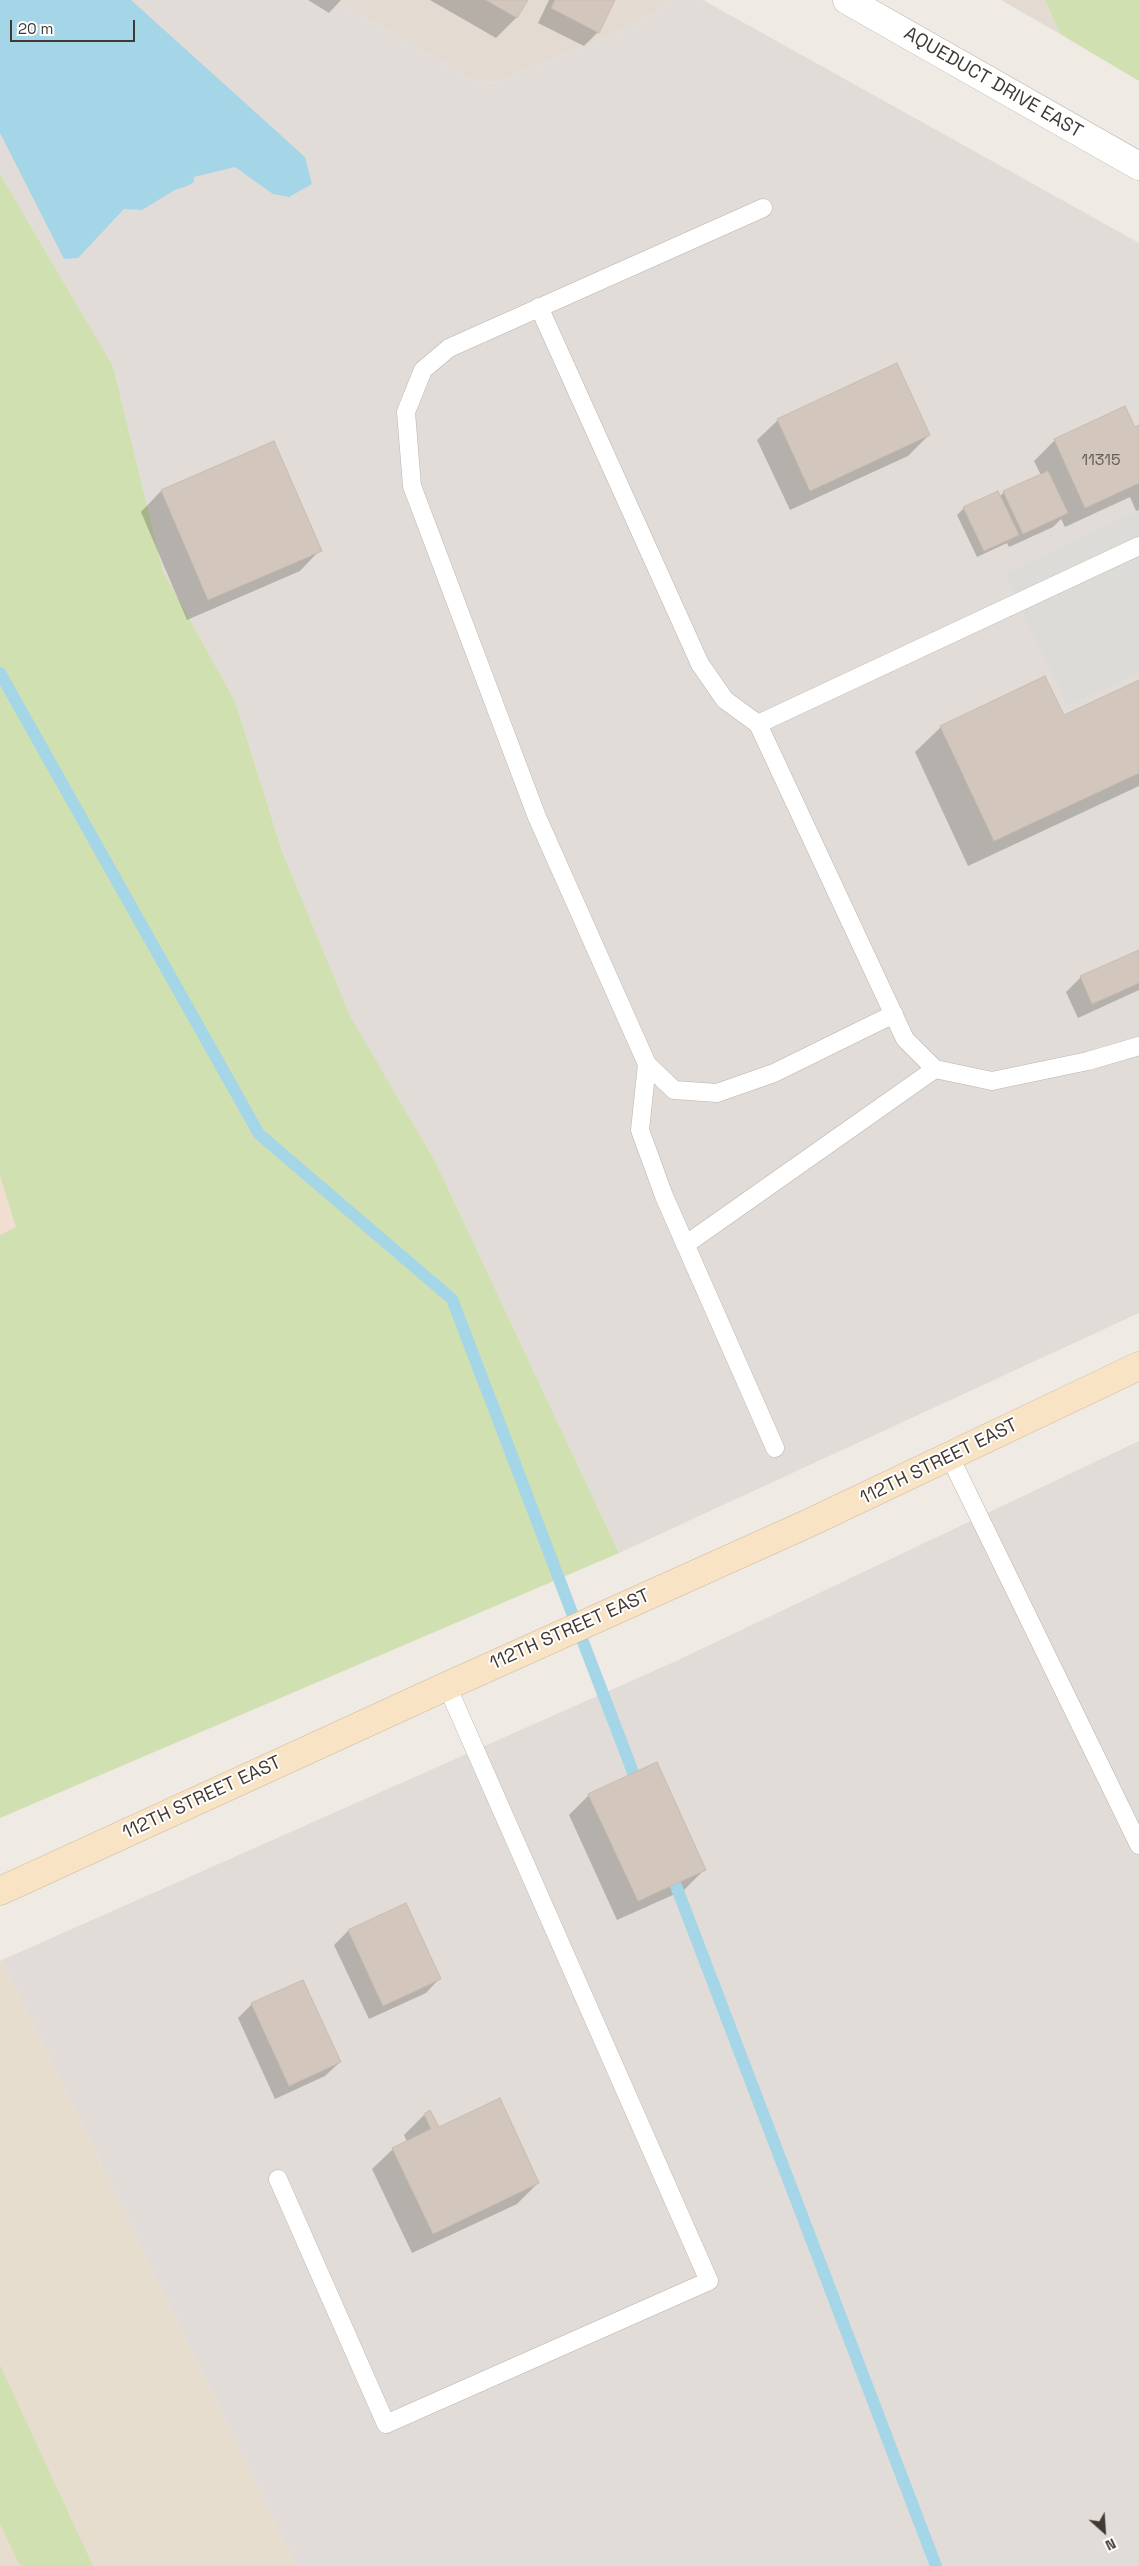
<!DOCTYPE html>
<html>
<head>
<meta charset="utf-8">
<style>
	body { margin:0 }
	#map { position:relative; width:1139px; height:2566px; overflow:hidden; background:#efeae3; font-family:"Space Grotesk",sans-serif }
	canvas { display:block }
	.north { position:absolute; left:1079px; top:2506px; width:50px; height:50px; -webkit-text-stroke:4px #fff; paint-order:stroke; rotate:154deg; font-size:14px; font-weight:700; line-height:20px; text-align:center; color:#413a34 }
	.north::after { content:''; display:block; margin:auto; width:18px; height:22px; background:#413a34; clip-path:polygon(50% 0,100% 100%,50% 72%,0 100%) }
	.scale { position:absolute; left:10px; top:20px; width:125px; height:22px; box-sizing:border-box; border:2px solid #413a34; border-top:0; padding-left:6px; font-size:15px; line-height:18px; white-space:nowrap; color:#413a34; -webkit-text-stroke:4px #fff; paint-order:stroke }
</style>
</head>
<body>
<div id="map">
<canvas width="1139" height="2566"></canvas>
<div class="north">N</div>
<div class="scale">20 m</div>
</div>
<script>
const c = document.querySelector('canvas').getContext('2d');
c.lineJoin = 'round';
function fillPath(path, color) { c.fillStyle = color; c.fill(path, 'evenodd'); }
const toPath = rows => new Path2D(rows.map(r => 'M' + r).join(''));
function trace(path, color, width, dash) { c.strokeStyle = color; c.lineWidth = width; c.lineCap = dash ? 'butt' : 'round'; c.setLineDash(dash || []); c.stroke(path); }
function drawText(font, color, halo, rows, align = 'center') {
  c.font = font + ' "Space Grotesk",sans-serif'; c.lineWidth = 4; c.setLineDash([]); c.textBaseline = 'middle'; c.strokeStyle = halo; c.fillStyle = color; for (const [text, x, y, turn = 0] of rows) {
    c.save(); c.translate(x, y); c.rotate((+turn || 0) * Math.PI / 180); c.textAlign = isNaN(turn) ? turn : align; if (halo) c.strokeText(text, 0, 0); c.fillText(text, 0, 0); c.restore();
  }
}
fillPath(toPath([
	[336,0,671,0,635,25,493,83,472,79],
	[1001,0,1045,0,1060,34]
]), '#e3dbd2');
fillPath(toPath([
	[0,1176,17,1227,0,1235]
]), '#f0ded0');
fillPath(toPath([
	[0,0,336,0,472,79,493,83,635,25,671,0,703,0,1139,243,1139,1313,619,1553,436,1163,350,1017,282,851,235,701,163,571,113,366,0,174],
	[1139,1441,1139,2566,296,2566,2,1960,674,1662]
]), '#e1dcd8');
fillPath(toPath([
	[2,1960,296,2566,0,2566,0,1961]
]), '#e7ddce');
fillPath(toPath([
	[1045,0,1139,0,1139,81,1060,34],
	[0,174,113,366,163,571,235,701,282,851,350,1016,436,1163,619,1553,0,1818,0,1235,16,1227,0,1176],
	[0,2365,93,2566,20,2566,0,2524]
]), '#d1e0b0');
fillPath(toPath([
	[1139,510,1139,672,1068,706,1005,574]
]), '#dddbd8');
fillPath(toPath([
	[0,0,131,0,305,157,312,184,289,197,273,194,235,167,194,177,194,182,187,186,175,190,142,210,124,209,78,258,64,259,0,133]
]), '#a5d6e7');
fillPath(toPath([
	[308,0,341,0,329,13],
	[430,0,527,0,516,18,496,38],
	[549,0,614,0,598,32,584,46,538,23],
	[778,420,929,435,908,456,790,510,757,440],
	[1139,426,1139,510,1136,511,1130,497,1065,527,1061,519,1053,527,1009,547,1007,543,977,557,957,515,964,508,999,497,1004,492,1041,475,1034,461,1055,440],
	[274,442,320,550,300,571,187,620,141,512,161,491],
	[1139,681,1139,786,968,866,915,752,941,727,1063,717],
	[1139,951,1139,990,1078,1018,1066,992,1081,977],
	[589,1795,705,1869,684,1890,617,1920,569,1815],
	[405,1905,440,1978,426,1993,369,2019,334,1945,348,1931],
	[252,2004,340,2062,325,2076,275,2099,238,2018],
	[424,2115,438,2129,538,2183,517,2204,412,2253,372,2169,393,2149,407,2142,404,2135]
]), '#0003');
trace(toPath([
	[0,673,259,1134,452,1299,639,1788],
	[670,1870,936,2566]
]), '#a5d6e7', 12);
const building = toPath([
	[486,0,528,0,517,18,486,0],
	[555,0,615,0,599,33,551,8,555,0],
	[897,363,930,435,810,491,777,419,897,363],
	[1125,406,1135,427,1139,425,1139,483,1085,508,1054,439,1125,406],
	[274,441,322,551,208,600,161,490,274,441],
	[1048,471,1068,513,1023,534,1003,491,1048,471],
	[998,491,1019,535,984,551,963,507,998,491],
	[1045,676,1064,715,1139,680,1139,773,994,841,940,726,1045,676],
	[1139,950,1139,983,1092,1004,1080,976,1139,950],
	[657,1762,706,1870,638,1901,588,1794,657,1762],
	[406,1903,441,1979,383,2006,348,1930,406,1903],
	[303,1980,341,2062,289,2086,251,2003,303,1980],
	[500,2098,539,2183,433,2234,392,2148,431,2129,424,2114,430,2110,439,2127,500,2098]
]);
fillPath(building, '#d3c7bd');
trace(building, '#cabbae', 1);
const service = toPath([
	[763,208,449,348,423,370,406,412,412,486,537,817,647,1064,674,1090,717,1093,774,1073,894,1014],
	[539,307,700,664,725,700,758,724],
	[1139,546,758,724,905,1039,935,1069,992,1081,1088,1061,1139,1046],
	[647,1064,640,1130,664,1196,775,1448],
	[685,1245,935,1069],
	[950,1457,1139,1845],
	[278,2179,386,2424,709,2281,447,1686]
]);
const tertiary = toPath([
	[847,0,1139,166]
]);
const secondary = toPath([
	[0,1891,447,1686,809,1523,1139,1366]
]);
trace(service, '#bdb3aa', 19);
trace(tertiary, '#bdb3aa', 29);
trace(secondary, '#ceb89a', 29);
trace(service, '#fff', 18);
trace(tertiary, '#fff', 28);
trace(secondary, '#f8e4c5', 28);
drawText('16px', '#665d56', null, [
	["11315",1101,461]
]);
drawText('19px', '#413a34', '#fff', [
	["AQUEDUCT DRIVE EAST",993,83,30],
	["112TH STREET EAST",939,1462,-26],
	["112TH STREET EAST",570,1630,-24],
	["112TH STREET EAST",202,1798,-25]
]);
</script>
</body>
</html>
